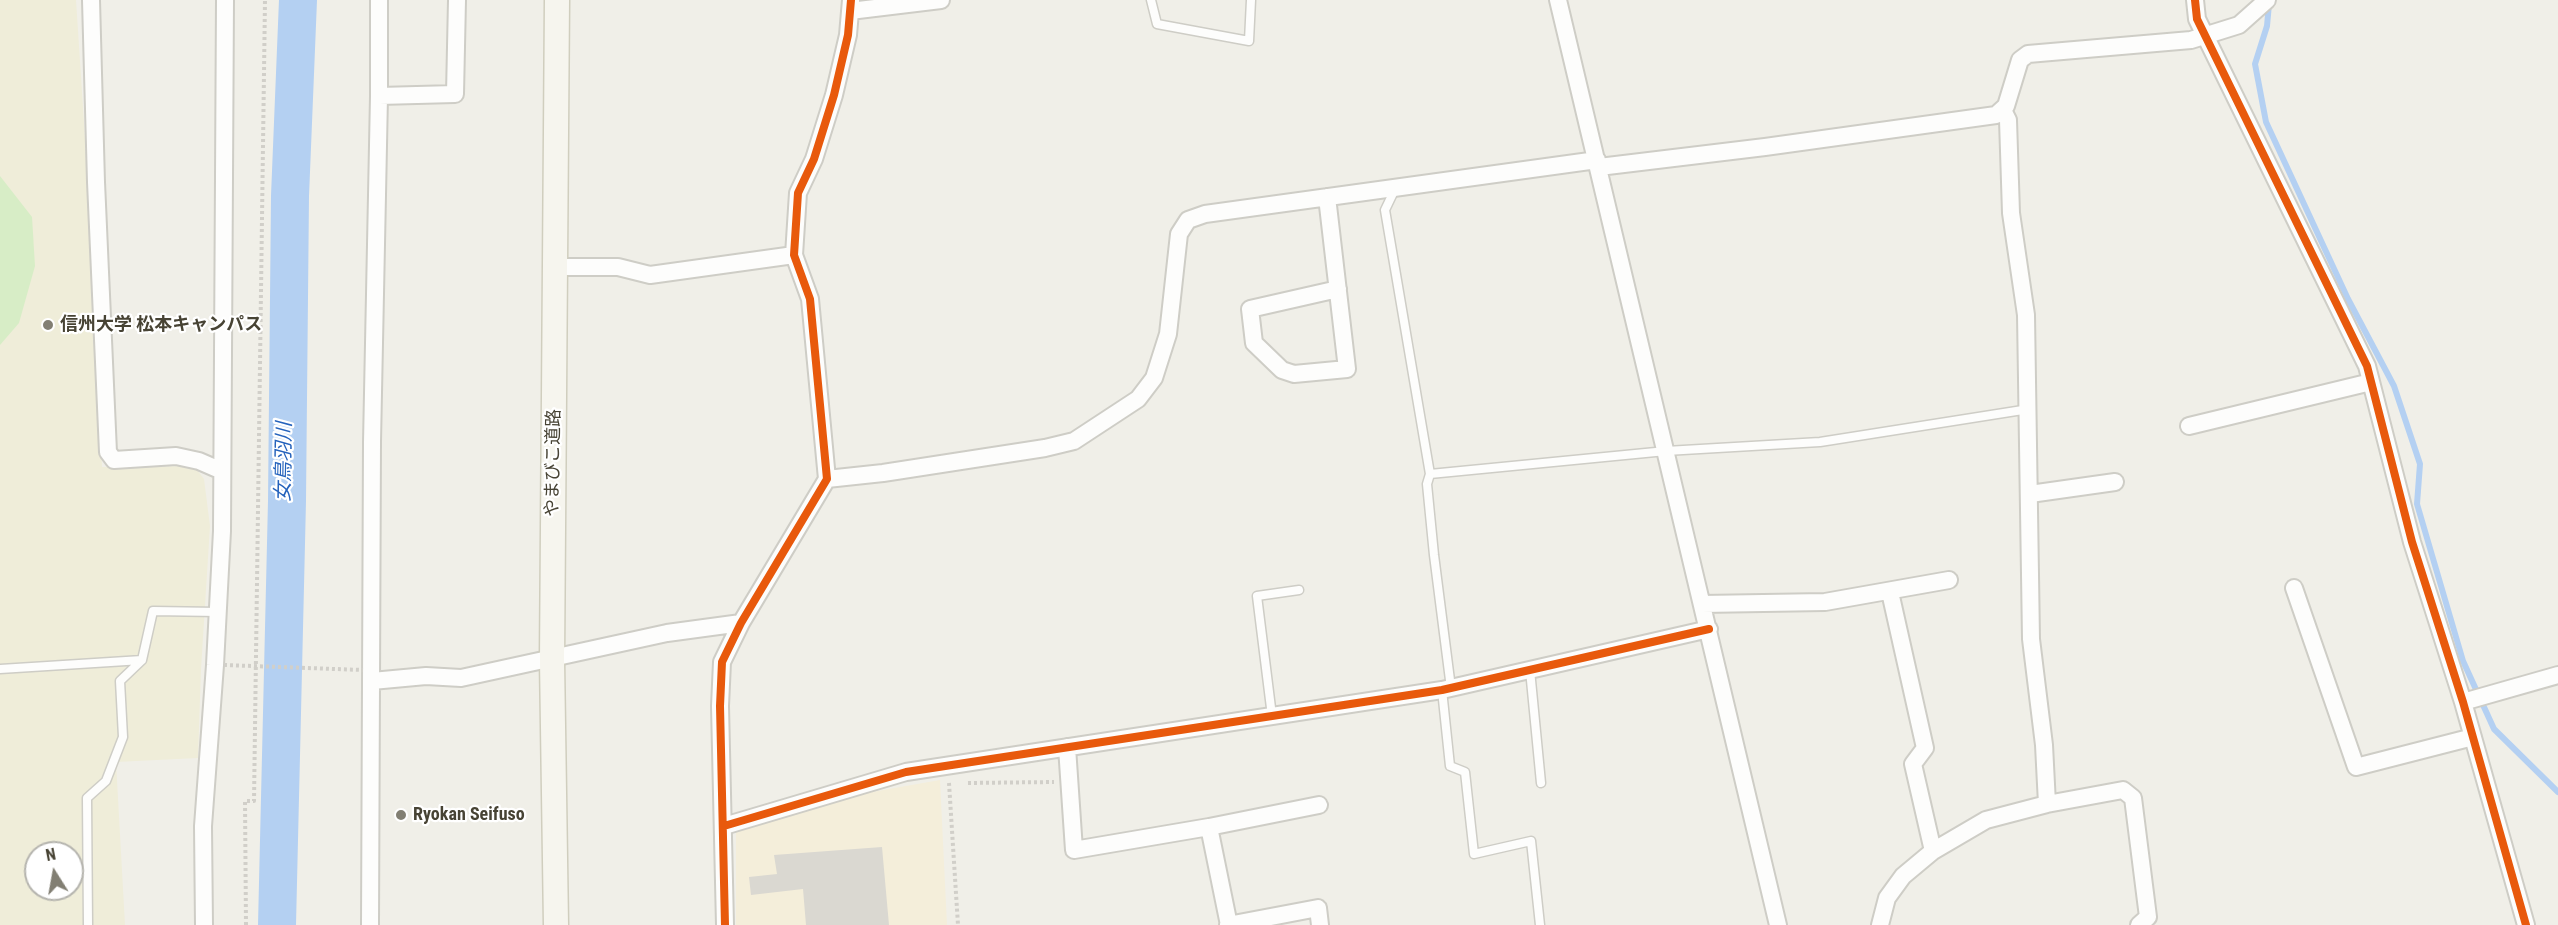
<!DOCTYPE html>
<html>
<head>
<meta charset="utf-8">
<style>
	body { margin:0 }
	#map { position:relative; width:2558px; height:925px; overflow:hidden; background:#f0efe8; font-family:"Roboto Condensed",sans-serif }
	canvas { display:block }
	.north { position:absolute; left:24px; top:841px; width:60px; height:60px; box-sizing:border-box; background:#fff; border:2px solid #b5b4ae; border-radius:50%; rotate:349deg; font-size:16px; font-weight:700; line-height:24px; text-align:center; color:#474334 }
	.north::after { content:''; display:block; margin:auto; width:21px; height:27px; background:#827f73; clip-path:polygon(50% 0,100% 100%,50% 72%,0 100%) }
</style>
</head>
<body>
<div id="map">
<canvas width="2558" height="925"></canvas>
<div class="north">N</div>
</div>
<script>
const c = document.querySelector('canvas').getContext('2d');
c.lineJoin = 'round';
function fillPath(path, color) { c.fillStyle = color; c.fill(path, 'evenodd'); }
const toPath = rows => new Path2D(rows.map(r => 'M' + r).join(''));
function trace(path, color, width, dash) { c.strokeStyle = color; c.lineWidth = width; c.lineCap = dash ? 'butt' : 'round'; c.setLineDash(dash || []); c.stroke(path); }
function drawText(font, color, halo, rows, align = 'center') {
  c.font = font + ' "Roboto Condensed","Noto Sans JP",sans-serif'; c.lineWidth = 4.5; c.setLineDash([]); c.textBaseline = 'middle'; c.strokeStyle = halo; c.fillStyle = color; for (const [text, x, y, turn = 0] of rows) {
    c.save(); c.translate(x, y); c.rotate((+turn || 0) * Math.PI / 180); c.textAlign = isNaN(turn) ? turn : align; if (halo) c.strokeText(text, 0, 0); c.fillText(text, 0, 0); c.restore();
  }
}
fillPath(toPath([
	[940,780,947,925,736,925,736,830,872,792]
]), '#f4eeda');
fillPath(toPath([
	[0,0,76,0,88,184,102,467,194,466,204,479,210,526,201,669,198,758,116,762,125,925,0,925],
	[36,853,72,853,72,889,36,889]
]), '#efedd9');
fillPath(toPath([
	[0,176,32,217,35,266,19,323,0,345]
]), '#d7edc6');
trace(toPath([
	[2269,4,2267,26,2255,64,2266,122,2348,299,2394,386,2420,464,2417,504,2463,661,2494,729,2558,792]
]), '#b4d0f2', 6);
trace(toPath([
	[277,925,287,501,290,196,298,0]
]), '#b4d0f2', 38);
fillPath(toPath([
	[882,847,889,925,806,925,803,889,751,895,749,877,777,874,774,855]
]), '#dad8d1');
const lane = toPath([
	[1151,0,1157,24,1249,41,1251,0],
	[1396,187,1385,210,1430,474,1666,451,1820,442,2029,409],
	[1430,474,1427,484,1434,555,1451,688],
	[0,669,142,660],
	[1530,670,1541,783],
	[1442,690,1450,766,1465,772,1474,854,1531,841,1540,925],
	[1272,716,1257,596,1299,590],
	[88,925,87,798,106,781,123,737,120,681,142,660,153,611,218,612]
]);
const street = toPath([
	[91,0,96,182,108,452,114,460,176,456,199,461,222,471],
	[1558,0,1778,925],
	[2195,0,2197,19,2367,366,2412,542,2463,702,2526,925],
	[850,11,941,0],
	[379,96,455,94,457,0],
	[2003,110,2008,120,2011,213,2026,315,2031,639,2044,745,2047,804],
	[1599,167,1765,147,1996,115,2006,106,2020,60,2028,54,2191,40,2239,25,2267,0],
	[1327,197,1347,369,1294,374,1282,370,1254,343,1250,309,1338,289],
	[556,267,618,267,650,275,794,255],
	[2189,426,2371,382],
	[827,479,883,473,1045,448,1074,441,1138,399,1154,378,1168,334,1179,234,1188,220,1205,214,1597,160],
	[2030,494,2115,482],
	[2294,588,2356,767,2473,737],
	[1890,592,1925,748,1913,764,1933,851],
	[1702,604,1825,602,1949,580],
	[372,681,426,676,461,678,667,633,741,623],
	[2463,702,2558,675],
	[1067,747,1074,850,1209,827],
	[724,826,906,772,1442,690,1709,629],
	[204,925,203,826,215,665,222,531,225,0],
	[370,925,372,442,379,96,379,0],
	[725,925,720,706,722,662,741,623,827,479,810,299,794,255,798,193,814,159,834,95,848,35,851,0],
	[1228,925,1318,908,1320,925],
	[1229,925,1209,827,1319,805],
	[1880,925,1887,898,1903,876,1933,851,1986,820,2047,804,2123,790,2133,798,2148,917,2139,925]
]);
const secondary = toPath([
	[556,925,552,660,557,0]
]);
trace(lane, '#cecdc6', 11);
trace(street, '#cecdc6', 20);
trace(secondary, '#d0cebe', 27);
trace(toPath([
	[949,783,958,925],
	[968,783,1054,782],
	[246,925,245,801,254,801,265,0]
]), '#d1cfc9', 4, [3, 3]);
trace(lane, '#fdfdfc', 8);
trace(street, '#fdfdfc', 16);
trace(secondary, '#f6f5ee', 24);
trace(toPath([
	[224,665,363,670]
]), '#d1cfc9', 4, [3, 3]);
trace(toPath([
	[2195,0,2197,19,2367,366,2412,542,2463,702,2526,925],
	[724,826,906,772,1442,690,1709,629],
	[725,925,720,706,722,662,741,623,827,479,810,299,794,255,798,193,814,159,834,95,848,35,851,0]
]), '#e8590c', 8);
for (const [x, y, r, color] of [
	[48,325,6,"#827f73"],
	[401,815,6,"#827f73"]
]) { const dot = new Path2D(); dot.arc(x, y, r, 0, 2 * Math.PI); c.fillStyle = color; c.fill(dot); trace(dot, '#fff', 2); }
drawText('bold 18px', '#474334', '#fff', [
	["信州大学 松本キャンパス",60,325],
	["Ryokan Seifuso",413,815]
], 'left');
drawText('18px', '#474334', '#fff', [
	["やまびこ道路",554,463,-89]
]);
drawText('italic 20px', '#2462bc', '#fff', [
	["女鳥羽川",285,462,-89]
]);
</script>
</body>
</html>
